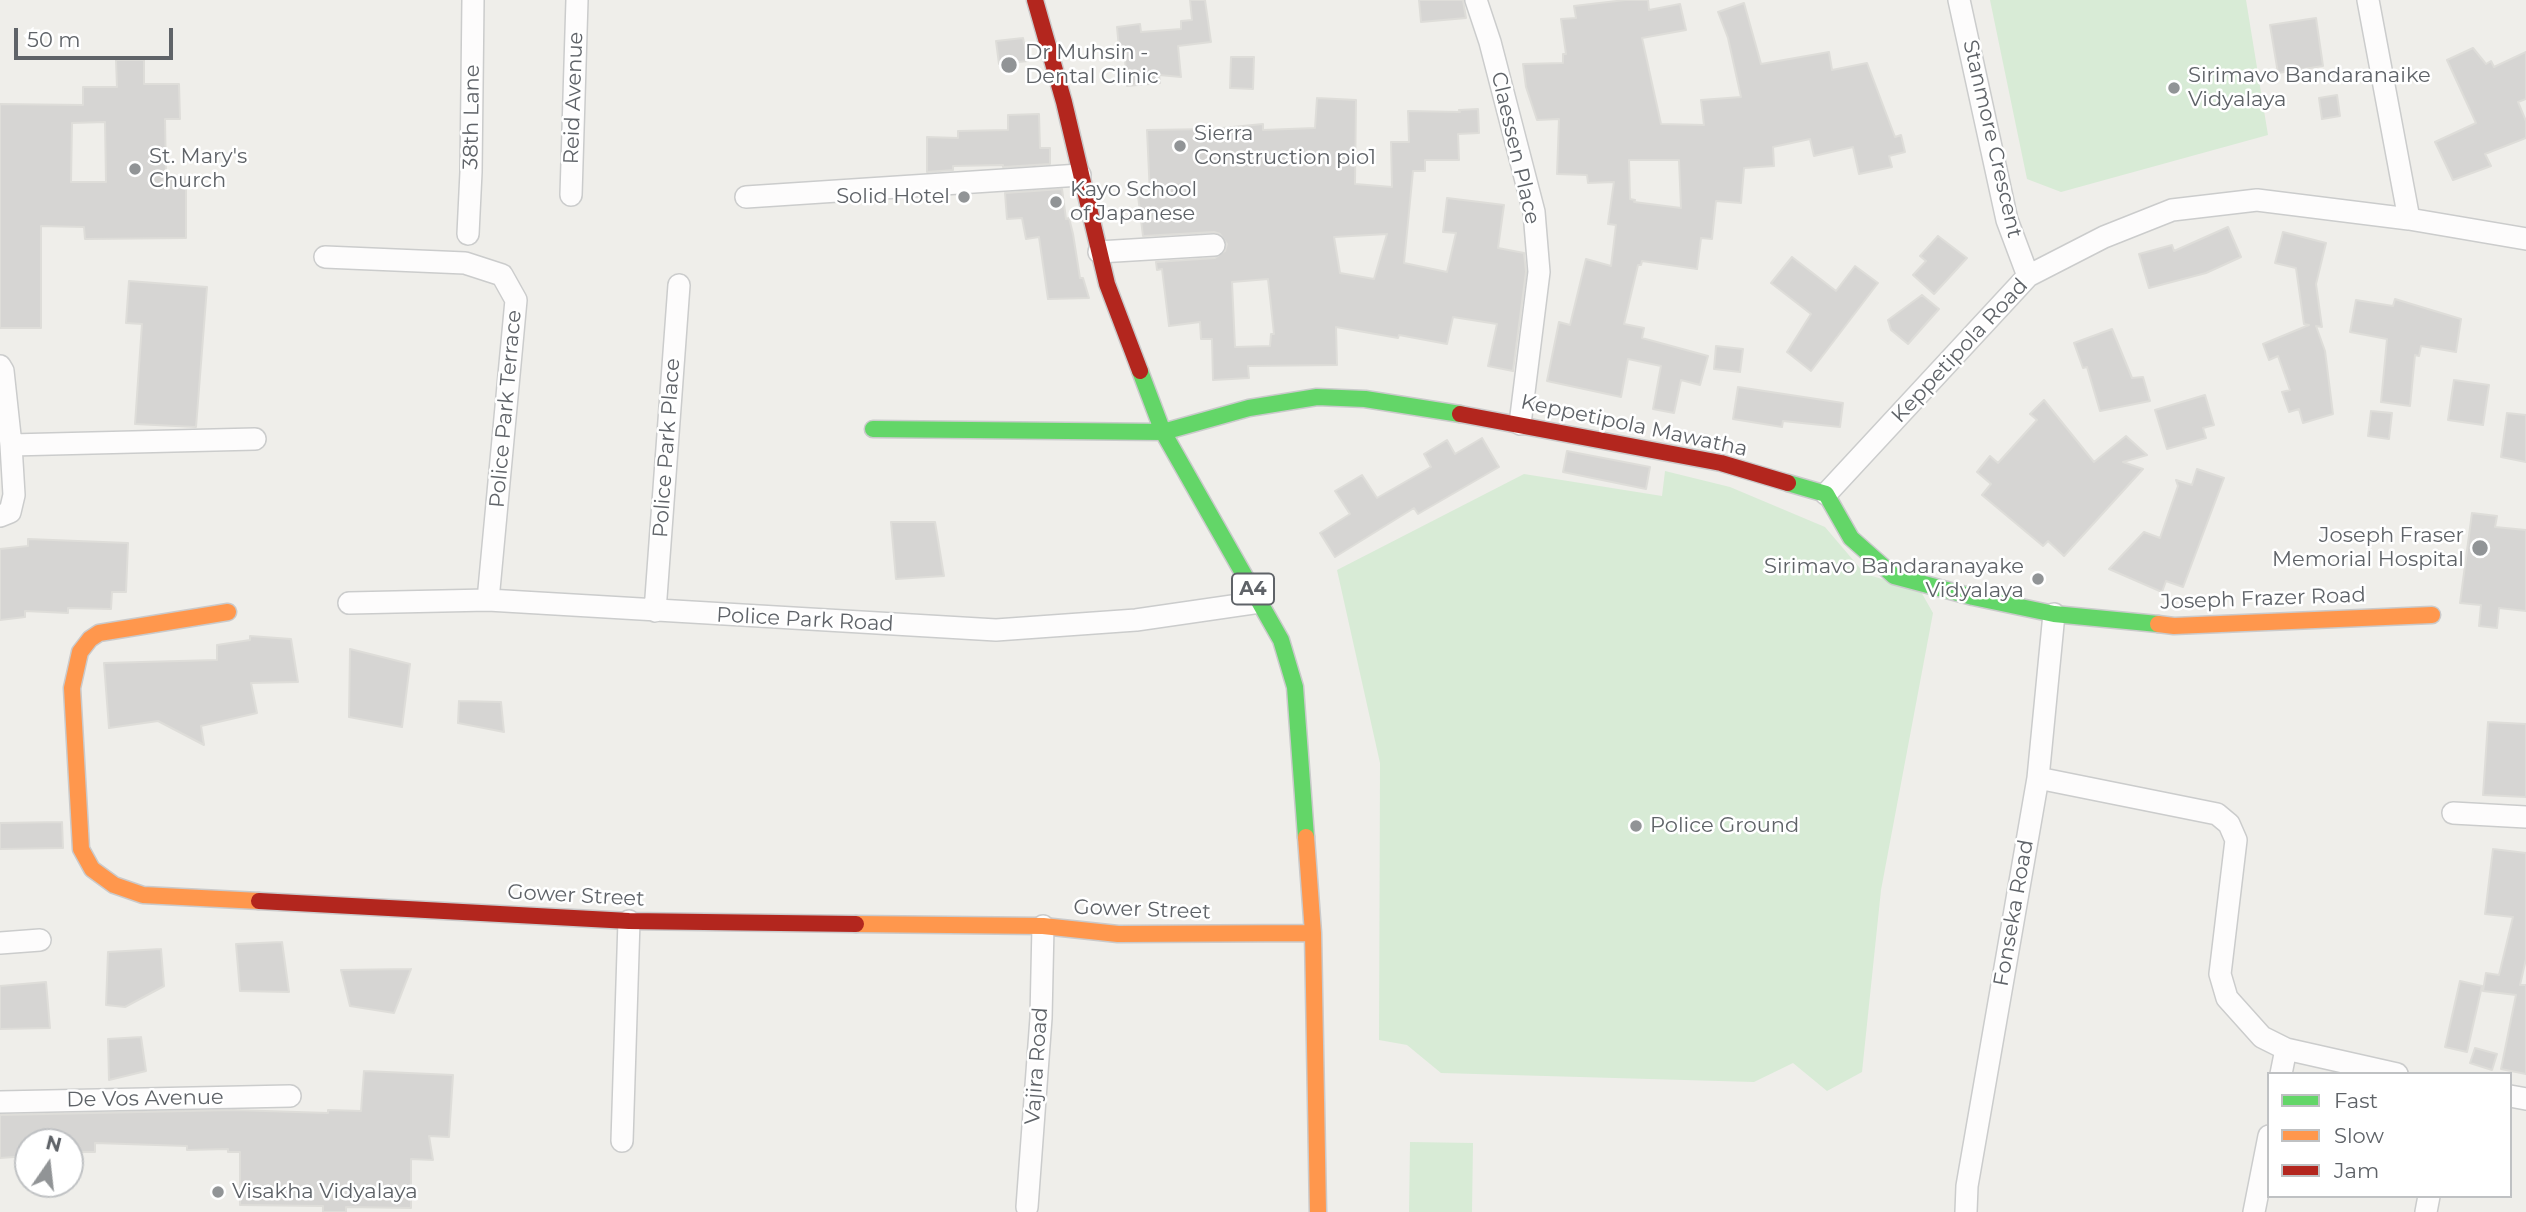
<!DOCTYPE html>
<html>
<head>
<meta charset="utf-8">
<style>
	body { margin:0 }
	#map { position:relative; width:2526px; height:1212px; overflow:hidden; background:#efeeea; font-family:Montserrat,sans-serif }
	canvas { display:block }
	.legend { position:absolute; left:2267px; top:1072px; width:245px; height:126px; box-sizing:border-box; background:#fff; border:2px solid #bfc1c3; margin:0; padding:9px 12px; list-style:none; font-size:21px; color:#5f6368 }
	.legend li { display:flex; align-items:center; gap:14px; height:35px }
	.legend b { width:35px; border:2px solid #bfc1c3 }
	.north { position:absolute; left:14px; top:1128px; width:70px; height:70px; box-sizing:border-box; background:#fff; border:2px solid #bfc1c3; border-radius:50%; rotate:14deg; font-size:19px; font-weight:700; line-height:28px; text-align:center; color:#5f6368 }
	.north::after { content:''; display:block; margin:auto; width:24px; height:32px; background:#919496; clip-path:polygon(50% 0,100% 100%,50% 72%,0 100%) }
	.scale { position:absolute; left:14px; top:28px; width:159px; height:32px; box-sizing:border-box; border:4px solid #5f6368; border-top:0; padding-left:9px; font-size:21px; line-height:24px; white-space:nowrap; color:#5f6368; -webkit-text-stroke:5px #fff; paint-order:stroke }
</style>
</head>
<body>
<div id="map">
<canvas width="2526" height="1212"></canvas>
<ul class="legend">
<li><b style="height:9px;background:#63d668"></b>Fast</li>
<li><b style="height:9px;background:#ff974d"></b>Slow</li>
<li><b style="height:9px;background:#b3261e"></b>Jam</li>
</ul>
<div class="north">N</div>
<div class="scale">50 m</div>
</div>
<script>
const c = document.querySelector('canvas').getContext('2d');
c.lineJoin = 'round';
function fillPath(path, color) { c.fillStyle = color; c.fill(path, 'evenodd'); }
const toPath = rows => new Path2D(rows.map(r => 'M' + r).join(''));
function trace(path, color, width, dash) { c.strokeStyle = color; c.lineWidth = width; c.lineCap = dash ? 'butt' : 'round'; c.setLineDash(dash || []); c.stroke(path); }
function drawText(font, color, halo, rows, align = 'center') {
  c.font = font + ' Montserrat,sans-serif'; c.lineWidth = 5; c.setLineDash([]); c.textBaseline = 'middle'; c.strokeStyle = halo; c.fillStyle = color; for (const [text, x, y, turn = 0] of rows) {
    c.save(); c.translate(x, y); c.rotate((+turn || 0) * Math.PI / 180); c.textAlign = isNaN(turn) ? turn : align; if (halo) c.strokeText(text, 0, 0); c.fillText(text, 0, 0); c.restore();
  }
}
fillPath(toPath([
	[1990,0,2246,0,2268,135,2061,192,2027,179],
	[1665,471,1730,487,1825,527,1865,574,1920,590,1933,613,1881,890,1862,1072,1827,1091,1793,1063,1754,1082,1441,1073,1407,1045,1379,1040,1380,763,1337,570,1524,474,1662,496],
	[1410,1142,1473,1143,1472,1212,1409,1212]
]), '#d8ebd6');
const building = toPath([
	[1190,0,1205,0,1211,42,1178,46,1181,77,1159,75,1160,83,1127,86,1125,59,1120,59,1117,27,1140,24,1141,32,1181,29,1181,21,1192,20,1190,0],
	[1419,0,1463,0,1466,18,1421,22,1419,0],
	[1625,0,1648,0,1649,10,1680,4,1686,30,1642,38,1661,124,1704,125,1701,100,1741,97,1728,38,1718,12,1744,3,1761,64,1829,52,1832,70,1867,63,1895,137,1901,135,1905,152,1889,156,1892,167,1859,174,1853,147,1814,156,1810,139,1773,147,1774,166,1744,168,1741,203,1716,201,1712,239,1701,238,1697,269,1642,261,1641,265,1638,265,1624,324,1644,328,1642,338,1708,356,1700,385,1681,380,1674,413,1653,409,1661,366,1628,359,1621,397,1547,381,1559,322,1570,325,1586,259,1611,266,1616,225,1608,224,1614,182,1588,183,1587,175,1557,174,1559,119,1537,120,1526,87,1523,64,1563,63,1563,54,1566,54,1561,19,1576,18,1574,6,1625,0],
	[1629,160,1679,160,1681,208,1634,202,1635,200,1630,199,1629,160],
	[2316,18,2323,66,2278,73,2270,25,2316,18],
	[1023,38,1028,61,999,64,996,41,1023,38],
	[2473,48,2486,64,2491,61,2494,67,2526,52,2526,99,2518,102,2526,121,2526,138,2485,154,2491,166,2453,180,2435,142,2476,123,2447,60,2473,48],
	[1231,57,1254,57,1253,89,1230,88,1231,57],
	[116,60,144,60,144,84,179,84,180,119,165,119,166,177,186,177,186,238,85,239,84,227,41,226,41,328,0,328,0,104,83,105,83,87,117,87,116,60],
	[105,122,106,182,71,182,72,123,105,122],
	[2337,95,2340,116,2322,119,2319,98,2337,95],
	[1317,98,1356,100,1355,184,1392,187,1391,142,1409,142,1408,111,1460,112,1459,110,1478,109,1479,133,1458,134,1459,160,1425,160,1425,171,1413,171,1404,263,1447,272,1456,233,1443,232,1447,198,1504,205,1498,248,1524,253,1526,272,1513,371,1488,366,1497,324,1453,317,1447,344,1399,335,1398,338,1336,327,1337,365,1248,366,1249,378,1213,380,1212,339,1201,339,1200,322,1169,326,1162,269,1157,270,1156,262,1215,258,1225,251,1227,244,1220,234,1214,232,1143,236,1138,196,1150,195,1147,130,1212,129,1263,124,1263,130,1315,128,1317,98],
	[1387,234,1374,279,1340,273,1334,237,1387,234],
	[1268,279,1274,334,1271,334,1270,346,1235,347,1232,282,1268,279],
	[1039,114,1040,148,1050,148,1050,164,1003,167,1003,165,953,166,953,170,927,172,927,137,958,138,958,131,1008,130,1008,115,1039,114],
	[1062,189,1066,219,1069,218,1073,234,1080,278,1083,278,1089,298,1048,299,1039,237,1026,239,1022,218,1007,219,1005,193,1062,189],
	[2228,227,2241,257,2206,273,2149,288,2139,254,2172,245,2174,251,2228,227],
	[2283,232,2326,243,2316,284,2322,327,2316,326,2325,351,2333,414,2303,423,2299,409,2289,412,2282,392,2290,390,2278,356,2269,360,2263,344,2309,325,2304,324,2296,268,2275,263,2283,232],
	[1938,236,1967,258,1934,294,1913,275,1926,261,1920,256,1938,236],
	[1792,257,1836,291,1855,266,1878,283,1811,371,1787,352,1811,314,1771,283,1792,257],
	[129,281,207,287,196,427,135,424,142,324,126,323,129,281],
	[1922,295,1939,309,1908,344,1891,330,1888,320,1922,295],
	[2395,299,2461,319,2456,352,2421,346,2419,356,2415,355,2410,406,2381,402,2387,339,2350,332,2356,300,2393,306,2395,299],
	[2112,329,2132,378,2143,377,2150,401,2100,411,2087,367,2083,368,2074,343,2112,329],
	[1716,346,1743,349,1740,372,1714,369,1716,346],
	[2454,380,2489,385,2483,425,2448,420,2454,380],
	[1738,387,1843,403,1840,427,1783,421,1782,427,1733,419,1738,387],
	[2205,395,2214,425,2203,428,2206,438,2167,449,2155,410,2205,395],
	[2044,400,2094,462,2126,436,2147,455,2123,462,2143,469,2064,556,2048,541,2043,546,1982,495,1991,484,1977,472,1990,456,1998,463,2037,420,2030,414,2044,400],
	[2371,411,2392,413,2389,439,2368,436,2371,411],
	[2507,413,2526,415,2526,462,2501,457,2507,413],
	[1482,438,1499,467,1418,514,1414,508,1335,557,1320,533,1350,514,1335,491,1362,475,1377,498,1431,467,1424,454,1447,440,1455,454,1482,438],
	[1567,451,1650,467,1646,489,1563,472,1567,451],
	[2197,469,2224,478,2183,587,2166,581,2162,592,2109,569,2144,532,2160,538,2178,486,2176,480,2192,485,2197,469],
	[2472,513,2497,516,2495,527,2526,530,2526,611,2499,608,2497,628,2479,626,2481,605,2460,603,2472,513],
	[891,522,935,522,944,576,896,579,891,522],
	[28,539,128,543,126,592,112,592,111,609,68,608,68,613,25,611,25,617,0,620,0,549,28,546,28,539],
	[250,636,291,639,298,682,251,683,257,713,201,726,204,745,158,721,109,728,104,663,217,660,217,645,250,640,250,636],
	[350,649,410,664,402,727,349,717,350,649],
	[459,701,501,702,504,732,458,723,459,701],
	[2488,722,2526,724,2526,797,2483,795,2488,722],
	[62,822,63,848,0,849,0,823,62,822],
	[2493,849,2526,853,2526,959,2520,985,2526,985,2526,1074,2501,1069,2516,995,2483,991,2486,973,2499,975,2513,917,2485,914,2493,849],
	[282,942,289,992,240,991,236,944,282,942],
	[161,949,164,986,125,1007,106,1005,108,952,161,949],
	[411,969,394,1013,350,1006,341,970,411,969],
	[2460,981,2482,986,2467,1052,2445,1047,2460,981],
	[46,982,50,1028,0,1029,0,986,46,982],
	[141,1037,146,1071,109,1080,108,1039,141,1037],
	[2475,1048,2497,1054,2492,1070,2470,1063,2475,1048],
	[364,1071,453,1075,449,1137,429,1136,433,1160,411,1159,411,1208,346,1207,346,1212,323,1212,323,1206,240,1205,240,1152,228,1152,228,1149,187,1150,187,1146,95,1143,95,1152,70,1152,70,1142,28,1142,28,1156,0,1158,0,1115,234,1110,328,1113,328,1110,361,1111,364,1071]
]);
fillPath(building, '#d6d5d3');
trace(building, '#deddd9', 2);
const street = toPath([
	[1476,0,1490,42,1534,212,1539,272,1520,424],
	[1959,0,2007,220,2028,276],
	[2368,0,2409,219],
	[571,195,577,0],
	[746,197,1080,175],
	[468,234,471,172,473,0],
	[1099,252,1214,245],
	[325,257,465,263,502,275,516,300,488,600],
	[0,366,3,371,11,445,14,495,10,512,0,516],
	[11,445,255,439],
	[1826,494,2028,276,2104,237,2172,210,2257,200,2409,219,2526,239],
	[349,603,488,600,996,630,1136,620,1260,602],
	[655,611,679,285],
	[2038,778,2217,814,2229,824,2236,840,2220,974,2227,998,2262,1037,2286,1049,2397,1074],
	[2453,813,2526,817],
	[0,943,40,940],
	[2281,1074,2286,1049],
	[2510,1096,2526,1099],
	[0,1102,290,1096],
	[622,1141,629,921],
	[1027,1207,1041,1018,1043,926],
	[1966,1212,1967,1186,2038,778,2054,614],
	[2254,1212,2269,1136],
	[2426,1212,2429,1196]
]);
const fast = toPath([
	[1140,371,1163,432,1281,640,1295,687,1306,837],
	[873,429,1163,432,1249,408,1317,397,1365,399,1460,414],
	[1788,483,1826,494,1851,538,1894,576,1973,597,2054,614,2158,624]
]);
const slow = toPath([
	[228,612,99,633,90,639,80,652,72,688,81,849,92,869,114,885,143,895,259,901],
	[2158,624,2174,626,2432,615],
	[1306,837,1313,933,1318,1212],
	[856,924,1043,926,1118,934,1313,933]
]);
const jam = toPath([
	[1035,0,1064,102,1107,284,1140,371],
	[1460,414,1721,463,1788,483],
	[259,901,629,921,856,924]
]);
trace(street, '#cbcccc', 24);
trace(fast, '#cacacb', 19);
trace(slow, '#cacacb', 19);
trace(jam, '#cacacb', 19);
trace(street, '#fdfcfc', 21);
trace(fast, '#63d668', 16);
trace(slow, '#ff974d', 16);
trace(jam, '#b3261e', 16);
for (const [x, y, r, color] of [
	[1009,65,9,"#919496"],
	[2174,88,7,"#919496"],
	[1180,146,7,"#919496"],
	[135,169,7,"#919496"],
	[964,197,7,"#919496"],
	[1056,202,7,"#919496"],
	[2480,548,9,"#919496"],
	[2038,579,7,"#919496"],
	[1636,826,7,"#919496"],
	[218,1192,7,"#919496"]
]) { const dot = new Path2D(); dot.arc(x, y, r, 0, 2 * Math.PI); c.fillStyle = color; c.fill(dot); trace(dot, '#fff', 2.5); }
for (const [x, y, w] of [
	[1253,589,42]
]) { const box = new Path2D(); box.roundRect(x - w / 2, y - 15.5, w, 31, 5); c.fillStyle = '#fff'; c.fill(box); trace(box, '#5f6368', 2); }
drawText('bold 19px', '#5f6368', null, [
	["A4",1253,589]
]);
drawText('21px', '#5f6368', '#fff', [
	["Dr Muhsin -",1025,53],
	["Dental Clinic",1025,77],
	["Sirimavo Bandaranaike",2188,76],
	["Vidyalaya",2188,100],
	["Sierra",1194,134],
	["Construction pio1",1194,158],
	["St. Mary's",149,157],
	["Church",149,181],
	["Kayo School",1070,190],
	["of Japanese",1070,214],
	["Solid Hotel",950,197,"right"],
	["Joseph Fraser",2464,536,"right"],
	["Memorial Hospital",2464,560,"right"],
	["Sirimavo Bandaranayake",2024,567,"right"],
	["Vidyalaya",2024,591,"right"],
	["Police Ground",1650,826],
	["Visakha Vidyalaya",232,1192]
], 'left');
drawText('21px', '#5f6368', '#fff', [
	["Reid Avenue",574,98,-88],
	["38th Lane",472,117,-89],
	["Stanmore Crescent",1992,139,77],
	["Claessen Place",1515,148,77],
	["Keppetipola Road",1960,351,-47],
	["Police Park Terrace",506,409,-85],
	["Keppetipola Mawatha",1634,426,12],
	["Police Park Place",667,448,-86],
	["Joseph Frazer Road",2263,599,-2],
	["Police Park Road",805,620,3],
	["Gower Street",576,896,3],
	["Gower Street",1142,910,2],
	["Fonseka Road",2014,913,-80],
	["Vajira Road",1037,1066,-86],
	["De Vos Avenue",145,1099,-1]
]);
</script>
</body>
</html>
